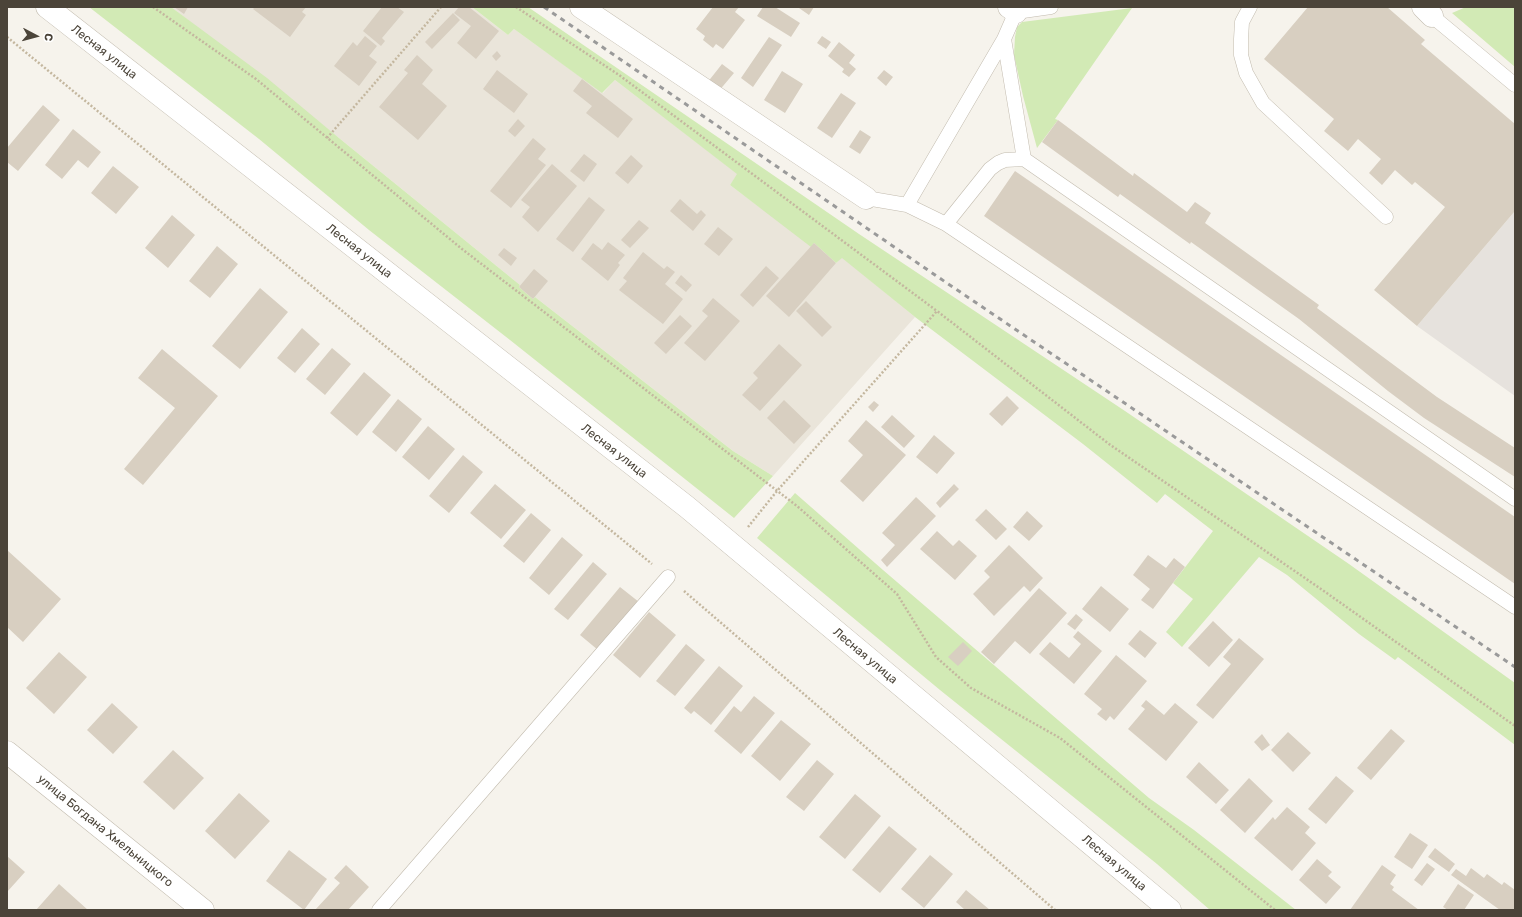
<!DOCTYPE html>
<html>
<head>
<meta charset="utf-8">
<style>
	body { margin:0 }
	#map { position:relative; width:1522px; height:917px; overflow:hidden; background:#f6f3ec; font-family:Rubik,sans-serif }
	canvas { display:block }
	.frame { position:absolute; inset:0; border:8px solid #4b4439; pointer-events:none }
	.north { position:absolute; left:16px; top:16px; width:40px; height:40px; -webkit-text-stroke:3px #fff; paint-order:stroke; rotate:96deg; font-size:11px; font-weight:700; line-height:16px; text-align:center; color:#4b4439 }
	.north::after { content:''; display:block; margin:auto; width:14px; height:18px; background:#4b4439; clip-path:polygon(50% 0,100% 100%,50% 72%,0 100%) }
</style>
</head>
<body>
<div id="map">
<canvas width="1522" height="917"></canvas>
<div class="frame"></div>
<div class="north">С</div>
</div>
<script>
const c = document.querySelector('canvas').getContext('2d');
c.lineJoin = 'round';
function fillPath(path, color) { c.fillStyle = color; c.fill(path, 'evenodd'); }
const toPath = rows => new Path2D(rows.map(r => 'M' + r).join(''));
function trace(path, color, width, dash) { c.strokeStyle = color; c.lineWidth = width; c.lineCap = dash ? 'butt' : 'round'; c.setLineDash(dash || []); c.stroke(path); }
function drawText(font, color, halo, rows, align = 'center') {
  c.font = font + ' Rubik,sans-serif'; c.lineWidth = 4; c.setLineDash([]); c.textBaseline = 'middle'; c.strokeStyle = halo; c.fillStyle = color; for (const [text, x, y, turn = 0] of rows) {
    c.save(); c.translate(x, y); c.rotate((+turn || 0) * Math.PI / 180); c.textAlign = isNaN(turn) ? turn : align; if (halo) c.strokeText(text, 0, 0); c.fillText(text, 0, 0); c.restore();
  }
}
fillPath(toPath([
	[171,7,472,7,508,35,514,29,603,93,615,80,738,174,730,185,758,206,814,243,836,263,842,257,915,317,773,476,733,451,535,297,533,299,519,287,520,285,339,138]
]), '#eae5da');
fillPath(toPath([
	[1515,211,1515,396,1417,326]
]), '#e6e2dd');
fillPath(toPath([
	[89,7,171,7,267,78,339,138,520,285,519,287,533,299,535,297,733,451,773,476,734,518,510,340,369,230,259,139],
	[472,7,528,7,859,234,1125,411,1349,564,1515,683,1515,745,1398,657,1395,660,1359,634,1287,575,1259,557,1182,647,1166,632,1193,599,1173,583,1213,531,1165,494,1157,503,1083,444,915,317,842,258,836,263,814,243,811,247,730,185,737,174,615,80,602,93,514,29,508,35],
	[1466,7,1515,7,1515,67,1452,13],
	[1132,8,1055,119,1058,120,1037,148,1023,96,1014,55,1015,37,1017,27,1022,22],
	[795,493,883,570,1149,798,1194,830,1296,910,1210,910,1157,864,940,690,757,538]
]), '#d2eab5');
fillPath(toPath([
	[174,7,188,7,184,14],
	[255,7,306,7,302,12,306,15,290,37,253,9],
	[382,7,397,7,404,12,382,38,385,41,381,46,363,31],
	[459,7,469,7,499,31,476,59,457,43,471,26,454,13],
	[713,7,739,7,735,12,745,20,723,49,716,44,713,48,703,40,705,36,696,29],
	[763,7,775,7,800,23,791,37,757,16],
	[800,7,814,7,809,15,799,8],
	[1308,7,1387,7,1425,40,1421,44,1515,124,1515,211,1417,326,1374,290,1445,207,1415,182,1412,185,1395,170,1382,185,1369,173,1381,159,1358,139,1348,151,1324,131,1334,119,1264,59],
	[453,13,460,20,432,49,425,42],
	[365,36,377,46,369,56,377,62,359,86,334,66,353,42,357,46],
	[822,36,831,42,826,49,817,43],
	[769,37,782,45,753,87,741,78],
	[839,42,855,55,849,63,856,69,849,77,842,72,844,69,828,56],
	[497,51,501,56,496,61,492,56],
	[417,55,433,70,422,84,447,106,418,140,379,107,408,73,404,70],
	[722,64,734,73,718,92,707,83],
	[497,70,528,94,514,113,483,89],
	[884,70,893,77,886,86,877,78],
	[782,71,803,84,785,113,764,100],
	[582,79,633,119,618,138,586,113,592,106,573,91],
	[841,93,856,103,832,138,817,128],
	[43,105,60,120,18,171,7,162,7,148],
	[518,119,525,126,515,137,508,131],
	[1058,120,1133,176,1134,173,1187,212,1195,202,1211,213,1205,223,1319,305,1317,308,1437,397,1515,448,1515,477,1424,418,1388,391,1299,319,1191,242,1190,244,1120,194,1118,197,1042,142],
	[73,129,101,152,88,168,78,160,62,179,45,165],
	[860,130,871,137,860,154,849,147],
	[533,138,546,149,538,159,546,165,511,208,490,191],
	[584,154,597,164,584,182,570,171],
	[631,155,643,166,628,184,615,173],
	[552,164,577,186,538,232,522,217,530,207,521,200],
	[113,166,139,187,116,214,91,193],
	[1015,171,1515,517,1515,584,984,216],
	[589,197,605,210,573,252,556,239],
	[680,199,697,214,701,210,706,215,693,231,670,211],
	[172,215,195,235,168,268,145,248],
	[639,220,649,228,630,248,621,240],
	[718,227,733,239,719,256,704,244],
	[608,242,625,255,618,263,620,265,608,281,581,259,593,243,602,250],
	[814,243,836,263,789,317,766,296],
	[217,246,238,264,210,298,189,281],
	[504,248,517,258,511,266,498,255],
	[643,252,664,269,667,266,675,272,665,284,683,299,663,324,619,290,627,281,623,278],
	[766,266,779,278,753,307,740,295],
	[534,269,548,281,533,299,519,287],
	[681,275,692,285,686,292,675,283],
	[260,288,288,312,240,369,212,346],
	[713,298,740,321,705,361,684,343,708,316,702,311],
	[806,301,832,327,822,337,796,311],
	[680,315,692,326,666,354,654,343],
	[302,328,320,344,295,373,277,358],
	[779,344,802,365,760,411,742,395,758,378,753,373],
	[332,348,351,364,325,395,306,379],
	[162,349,218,396,143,485,124,469,175,408,138,378],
	[364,372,391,395,357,436,330,413],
	[1007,396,1019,408,1002,426,989,414],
	[398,399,422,419,396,452,372,432],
	[784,400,811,426,794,444,767,418],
	[874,401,879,405,873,412,868,407],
	[892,415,915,436,904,448,881,427],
	[866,420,906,455,863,502,840,481,863,455,848,441],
	[428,426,455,449,429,480,402,457],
	[934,435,955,453,937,474,916,457],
	[463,455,483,472,449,513,429,496],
	[495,484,526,510,501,539,470,513],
	[954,484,959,489,940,508,936,503],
	[916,497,936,516,887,567,881,560,895,545,882,533],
	[986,509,1007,529,996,540,975,520],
	[1027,511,1043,526,1029,541,1013,527],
	[531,513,551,530,524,563,503,546],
	[937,531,953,546,959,540,977,556,955,580,920,549],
	[562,537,583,555,549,595,529,578],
	[1009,545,1043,578,1030,592,1024,586,994,616,973,594,990,577,984,571],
	[7,550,61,599,23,642,7,627],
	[1148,555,1166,568,1174,558,1185,567,1153,609,1141,600,1150,589,1133,575],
	[593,562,607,574,568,620,554,609],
	[1101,586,1129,609,1110,632,1082,609],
	[620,587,639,602,598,650,580,635],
	[1039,588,1067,613,1030,654,1015,641,994,664,981,652],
	[649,612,676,635,640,678,613,655],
	[1076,614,1083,620,1075,630,1067,624],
	[1213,621,1233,640,1209,667,1188,648],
	[1140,630,1157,643,1145,658,1128,644],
	[1078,631,1102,651,1074,684,1039,654,1050,642,1069,658,1081,644,1073,637],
	[1239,638,1264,659,1213,719,1196,705,1231,664,1223,657],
	[963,642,972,651,958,666,948,657],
	[686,644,705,660,675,696,656,681],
	[59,652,87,677,54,714,26,688],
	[1116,655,1147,681,1114,720,1110,716,1106,721,1097,714,1102,709,1084,694],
	[719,666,743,686,711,725,694,711,691,714,684,708],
	[754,696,775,713,741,754,714,731,734,706,741,712],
	[1146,700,1164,715,1175,703,1198,722,1166,761,1128,729,1145,709,1141,706],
	[112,703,138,727,113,754,87,730],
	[781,720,811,744,780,781,751,756],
	[1391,729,1405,741,1371,780,1357,768],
	[1288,732,1311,753,1293,772,1271,750],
	[1262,734,1270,745,1262,751,1254,742],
	[173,750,204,778,174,810,143,782],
	[817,760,834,774,804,811,786,797],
	[1199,762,1229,790,1216,804,1186,777],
	[1336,776,1354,791,1326,824,1308,809],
	[1249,778,1273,801,1245,833,1220,810],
	[239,793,270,821,235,859,205,831],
	[855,794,881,816,845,859,819,837],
	[1287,807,1310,827,1305,833,1316,843,1292,871,1254,838,1273,817,1275,820],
	[889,826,917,849,880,893,852,870],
	[1410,833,1428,845,1412,869,1394,857],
	[1435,848,1455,864,1449,872,1428,857],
	[289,850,327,879,304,910,266,881],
	[930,855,953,874,924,908,901,889],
	[7,856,25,872,7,892],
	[1317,859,1332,872,1328,876,1341,887,1326,904,1299,880],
	[1427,863,1435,869,1422,886,1414,880],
	[346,865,369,887,348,910,315,910,340,883,334,878],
	[1382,865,1396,875,1390,884,1394,887,1392,890,1419,910,1350,910],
	[1471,868,1484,878,1487,874,1502,885,1504,882,1515,890,1515,910,1500,910,1451,875,1456,869,1466,876],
	[59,884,88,910,36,910],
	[1458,884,1474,895,1464,910,1448,910,1443,907],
	[966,890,990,910,965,910,956,902]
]), '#d8cfc1');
const service = toPath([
	[1250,7,1242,22,1241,39,1241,55,1246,73,1263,103,1386,217],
	[1016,12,1051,7],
	[1432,16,1515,85],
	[1024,159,1515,499],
	[866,198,907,205,946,224,990,169,998,163,1005,160,1024,159,1004,39,1018,7],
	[907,205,1004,39],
	[946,224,1515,607],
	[379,910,668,577]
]);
const minor = toPath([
	[581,7,866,198],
	[1009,7,1016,12],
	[1423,7,1432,16],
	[7,752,203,910]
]);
const tertiary = toPath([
	[47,7,687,507,1170,910]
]);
trace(service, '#c2bbae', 15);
trace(minor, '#c2bbae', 23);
trace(tertiary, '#c2bbae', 23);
trace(toPath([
	[153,7,256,79,462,249,797,506,897,594,936,657,971,688,1060,738,1275,910],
	[516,7,619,75,937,311],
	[7,37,652,564],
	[327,138,441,7],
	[748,527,777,491,937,311,1109,444,1321,589,1515,726],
	[684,591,1055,910]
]), '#c4b79f', 2.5, [2, 2]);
trace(service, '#fff', 14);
trace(minor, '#fff', 22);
trace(tertiary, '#fff', 22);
trace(toPath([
	[544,7,938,277,1515,667]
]), '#9a9a9a', 3, [5, 5]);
drawText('12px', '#4b4439', '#fff', [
	["Лесная улица",104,52,38],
	["Лесная улица",359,251,38],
	["Лесная улица",614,451,38],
	["Лесная улица",865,656,40],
	["улица Богдана Хмельницкого",105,831,39],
	["Лесная улица",1114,863,40]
]);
</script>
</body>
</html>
